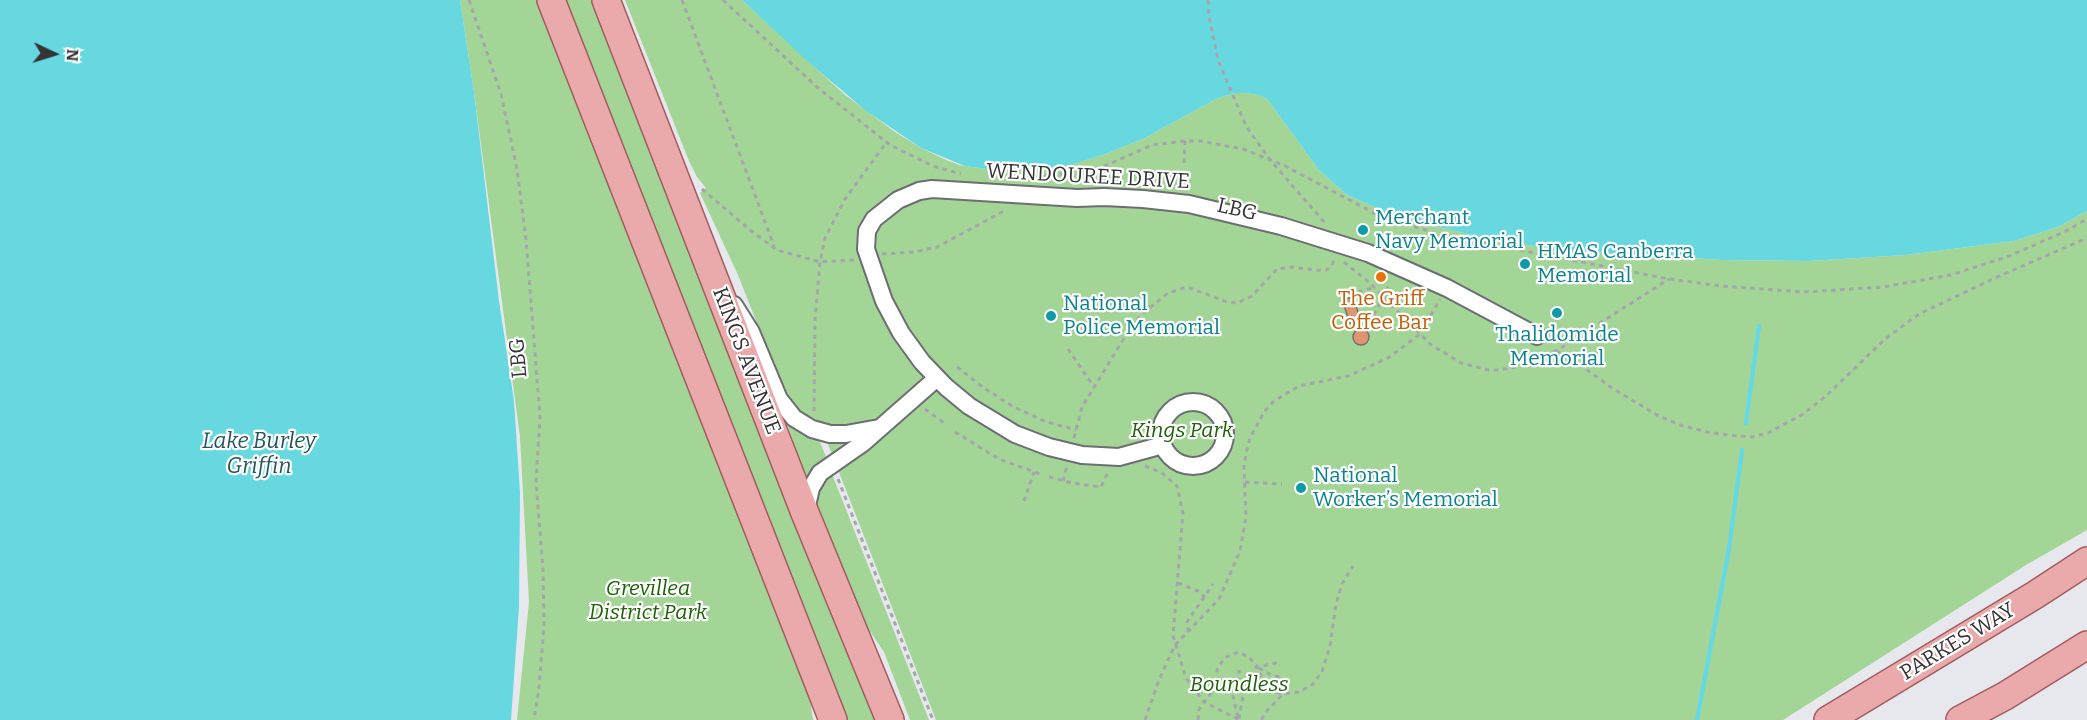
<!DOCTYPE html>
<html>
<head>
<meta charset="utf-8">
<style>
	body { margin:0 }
	#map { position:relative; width:2087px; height:720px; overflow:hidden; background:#e6e8ed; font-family:Bitter,serif }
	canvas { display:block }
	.north { position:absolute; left:24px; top:24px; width:60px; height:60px; -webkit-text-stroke:4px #fff; paint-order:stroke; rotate:94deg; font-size:16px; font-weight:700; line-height:24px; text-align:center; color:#333436 }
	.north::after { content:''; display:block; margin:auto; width:21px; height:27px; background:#333436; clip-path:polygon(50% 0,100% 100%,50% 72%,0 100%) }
</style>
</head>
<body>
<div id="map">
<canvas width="2087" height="720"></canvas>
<div class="north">N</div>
</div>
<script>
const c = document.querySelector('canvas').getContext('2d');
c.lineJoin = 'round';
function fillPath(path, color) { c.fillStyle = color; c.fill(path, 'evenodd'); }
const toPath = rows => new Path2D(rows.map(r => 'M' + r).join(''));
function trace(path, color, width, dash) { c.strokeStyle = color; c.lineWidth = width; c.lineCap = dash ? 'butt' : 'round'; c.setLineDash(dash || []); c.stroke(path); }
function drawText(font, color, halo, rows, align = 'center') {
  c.font = font + ' Bitter,serif'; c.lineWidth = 4.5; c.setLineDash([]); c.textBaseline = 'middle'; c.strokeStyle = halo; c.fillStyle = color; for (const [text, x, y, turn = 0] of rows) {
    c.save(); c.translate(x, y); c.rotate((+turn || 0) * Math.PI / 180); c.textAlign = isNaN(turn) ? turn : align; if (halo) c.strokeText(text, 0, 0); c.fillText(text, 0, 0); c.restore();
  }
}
fillPath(toPath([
	[460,0,539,0,808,686,813,720,517,720,529,602,520,437,474,92],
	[561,0,598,0,879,720,843,720],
	[625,0,742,0,844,94,895,132,921,148,944,159,959,165,987,169,1063,167,1103,155,1143,139,1218,98,1235,93,1247,93,1258,95,1267,99,1319,170,1347,195,1379,209,1421,223,1477,236,1534,246,1592,252,1723,260,1809,261,1906,255,2014,241,2058,227,2087,211,2087,530,2026,565,1783,720,936,720,819,421,801,412,782,387,738,275,700,193,706,188,697,177,689,161],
	[787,423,817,435,827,459,807,478,804,474],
	[830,469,929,720,910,720,884,652,859,615,814,499]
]), '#a3d597');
fillPath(toPath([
	[0,0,460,0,474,92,499,301,514,401,520,492,519,607,511,720,0,720],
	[742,0,2087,0,2087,211,2058,227,2014,241,1906,255,1809,261,1723,260,1592,252,1534,246,1477,236,1421,223,1379,209,1347,195,1319,170,1267,99,1258,95,1247,93,1235,93,1218,98,1143,139,1103,155,1063,167,987,169,965,166,921,148,865,110,806,60]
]), '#67d8df');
trace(toPath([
	[1746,423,1759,326],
	[1697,720,1729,549,1742,450]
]), '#67d8df', 4.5);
const building = toPath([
	[1353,297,1362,324,1350,323,1342,300,1353,297],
	'1353 337a8 8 0 1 1 16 0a8 8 0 1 1-16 0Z'
]);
fillPath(building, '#e09571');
trace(building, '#76716f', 1.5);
const minor = toPath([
	[734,305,751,332,779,399,794,418,812,429,830,434,846,434,879,428],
	'1161 434a32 32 0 1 1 64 0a32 32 0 1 1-64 0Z',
	[1163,445,1119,457,1082,455,1049,447,1015,434,969,406,946,387,922,362,901,333,884,301,866,249,867,231,874,219,898,200,919,191,932,189,1077,198,1104,197,1143,199,1189,204,1281,226,1368,253,1447,288,1537,336],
	[806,510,811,488,820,473,863,443,937,378]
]);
const primary = toPath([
	[551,0,833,720],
	[606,0,805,513,890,720],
	[1828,720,2035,595,2087,561],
	[1960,720,2005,696,2087,645]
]);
trace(minor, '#6c6e72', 20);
trace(primary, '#a15c5e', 30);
trace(toPath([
	[469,0,501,94,517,169,526,239,540,417,536,481,543,570,544,625,539,688,534,720],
	[682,0,774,246],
	[723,0,817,87,890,145,933,166,961,174],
	[1208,0,1209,16,1218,60,1246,126,1270,160,1326,224],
	[1184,163,1185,141],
	[1024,178,1082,172,1107,165,1152,145,1185,141,1200,141,1243,149,1285,166,1380,216,1442,235,1669,279,1721,286,1804,292,1883,287,1951,275,2009,256,2064,232,2087,219],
	[702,189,750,230,777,250,820,262,855,260],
	[882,254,914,252,937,247,1006,210],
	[1344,262,1370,283,1430,344,1461,363,1489,370,1499,370,1521,366,1540,356,1556,351,1669,279],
	[1341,297,1375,287],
	[1366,331,1389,285],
	[1068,349,1094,387],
	[1556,351,1569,357,1612,388,1657,415,1680,425,1707,432,1728,435,1752,437,1768,433,1803,414,1825,397,1885,339,1919,314,1995,278,2087,238],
	[957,367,984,388,1012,406,1044,421,1076,430],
	[925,409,947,425],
	[814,411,815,319,820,262,825,238,845,199,886,143],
	[955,432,999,459,1040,474],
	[1074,438,1082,407,1126,335,1141,315,1168,293,1187,287,1227,302,1237,303,1252,296,1277,269,1291,267,1325,271,1331,267,1335,258],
	[1145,466,1162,473,1177,486,1183,513,1173,636,1186,678,1204,702,1240,720],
	[1049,477,1072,483,1101,487,1108,472],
	[838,479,933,720],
	[1063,481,1067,466],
	[1245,482,1282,484],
	[1024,501,1034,472],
	[1178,583,1198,591,1205,597],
	[1188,632,1187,622,1213,584],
	[1259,668,1273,676,1282,677],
	[1238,717,1233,696,1239,679,1239,670],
	[1239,719,1245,685,1250,676,1257,667,1281,662],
	[1145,720,1159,680,1175,645,1219,599,1240,551,1246,517,1244,467,1246,453,1250,438,1264,412,1274,401,1299,386,1348,376,1388,358,1420,334,1440,299],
	[1198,720,1199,709,1218,684,1217,670,1224,658,1238,652,1249,657,1257,667,1264,683,1273,691,1283,694,1299,692,1312,685,1322,672,1330,646,1336,604,1342,584,1353,566],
	[1262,720,1264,714,1283,694]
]), '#a5a6aa', 3, [4.5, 4.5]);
trace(minor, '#fff', 16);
trace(primary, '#eaaaac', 27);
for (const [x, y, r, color] of [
	[1363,230,6,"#0f9aa8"],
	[1525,264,6,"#0f9aa8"],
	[1381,277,6,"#e8710a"],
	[1557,313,6,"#0f9aa8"],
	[1051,316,6,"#0f9aa8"],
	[1301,488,6,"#0f9aa8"]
]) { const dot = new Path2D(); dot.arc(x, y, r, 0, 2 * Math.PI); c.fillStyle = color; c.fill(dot); trace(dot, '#fff', 2); }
drawText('21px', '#333436', '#fff', [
	["WENDOUREE DRIVE",1088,177,3],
	["LBG",1237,210,13],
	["LBG",519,358,-95],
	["KINGS AVENUE",746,361,69],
	["PARKES WAY",1958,642,-31]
]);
drawText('21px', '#0d838f', '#fff', [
	["Merchant",1375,218],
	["Navy Memorial",1375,242],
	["HMAS Canberra",1537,252],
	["Memorial",1537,276],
	["National",1063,304],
	["Police Memorial",1063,328],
	["Thalidomide",1557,335,"center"],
	["Memorial",1557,359,"center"],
	["National",1313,476],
	["Worker’s Memorial",1313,500]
], 'left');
drawText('21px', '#c56008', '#fff', [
	["The Griff",1381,299],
	["Coffee Bar",1381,323]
]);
drawText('italic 21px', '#1f6108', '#fff', [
	["Kings Park",1182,431],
	["Grevillea",648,589],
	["District Park",648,613],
	["Boundless",1239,685]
]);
drawText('italic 22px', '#25575a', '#fff', [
	["Lake Burley",259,442],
	["Griffin",259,467]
]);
</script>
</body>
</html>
